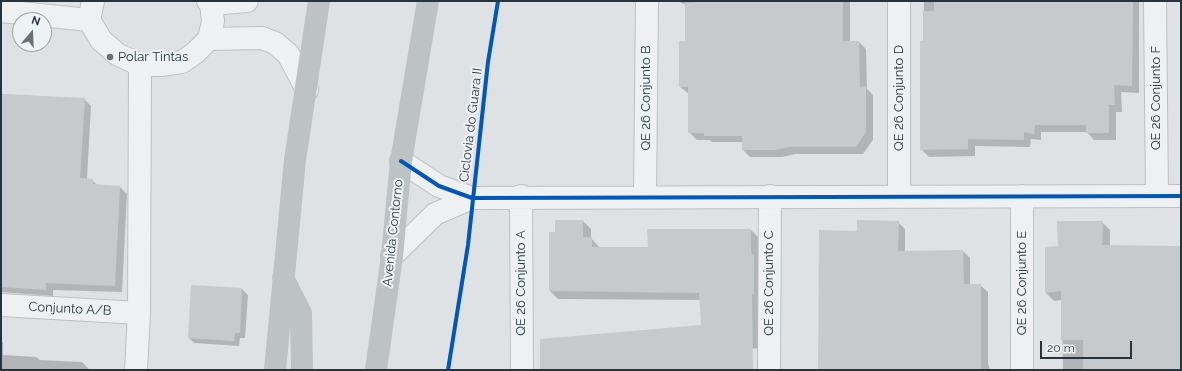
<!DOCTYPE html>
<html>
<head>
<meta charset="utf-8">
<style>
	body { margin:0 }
	#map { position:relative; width:1182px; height:371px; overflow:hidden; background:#dfe2e5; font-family:Raleway,sans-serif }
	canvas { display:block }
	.frame { position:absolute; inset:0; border:2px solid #26343e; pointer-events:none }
	.north { position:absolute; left:12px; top:12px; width:40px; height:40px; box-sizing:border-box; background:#edf2f5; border:1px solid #9da6ac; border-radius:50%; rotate:19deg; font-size:11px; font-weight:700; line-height:16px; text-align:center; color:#26343e }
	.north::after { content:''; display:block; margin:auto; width:14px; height:18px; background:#677178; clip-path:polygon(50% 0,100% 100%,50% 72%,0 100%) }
	.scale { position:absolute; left:1040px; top:341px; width:92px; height:18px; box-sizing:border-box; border:2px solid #26343e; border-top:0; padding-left:5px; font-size:12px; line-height:14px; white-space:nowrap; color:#26343e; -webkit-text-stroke:3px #edf2f5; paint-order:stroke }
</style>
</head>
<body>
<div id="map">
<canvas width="1182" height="371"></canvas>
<div class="frame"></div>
<div class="north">N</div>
<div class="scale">20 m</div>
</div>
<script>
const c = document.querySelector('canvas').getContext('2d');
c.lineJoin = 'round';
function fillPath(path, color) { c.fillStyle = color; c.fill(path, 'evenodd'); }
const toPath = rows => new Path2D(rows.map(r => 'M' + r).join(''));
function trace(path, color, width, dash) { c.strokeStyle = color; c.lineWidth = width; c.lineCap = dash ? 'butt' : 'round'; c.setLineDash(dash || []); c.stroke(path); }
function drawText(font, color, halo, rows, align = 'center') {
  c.font = font + ' Raleway,sans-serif'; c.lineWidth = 4; c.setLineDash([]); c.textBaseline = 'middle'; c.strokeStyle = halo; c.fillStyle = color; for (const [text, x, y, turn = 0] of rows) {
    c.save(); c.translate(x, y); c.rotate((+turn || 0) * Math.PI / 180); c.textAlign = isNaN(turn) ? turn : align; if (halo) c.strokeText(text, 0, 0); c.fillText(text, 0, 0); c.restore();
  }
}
fillPath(toPath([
	[677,1,850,1,850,42,859,42,866,49,867,89,873,95,873,140,863,154,796,154,782,157,750,157,743,150,743,142,712,142,710,140,697,140,689,132,689,94,680,87,686,42,686,5],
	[924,1,1139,1,1139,93,1121,92,1122,112,1116,112,1116,140,1094,140,1087,132,1041,132,1041,140,1031,139,1030,147,975,146,975,156,929,157,921,149],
	[1,94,84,99,91,106,87,179,92,180,98,186,120,187,127,194,122,292,53,290,53,296,1,292],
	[583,221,591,229,591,238,600,248,649,248,648,230,751,230,759,238,761,348,747,349,747,370,541,370,702,326,701,300,558,299,550,291,556,233],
	[898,222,905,229,905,252,963,251,970,258,970,285,980,285,988,292,988,364,990,370,818,370,858,232],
	[1102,222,1110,230,1110,246,1181,247,1181,370,1063,370,1062,300,1054,301,1046,293,1046,248,1059,247],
	[192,286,242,289,248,295,245,338,240,338,239,346,194,343,189,338],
	[1,340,3,343,3,355,36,357,40,360,82,362,90,370,1,370]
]), '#0003');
fillPath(toPath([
	[705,1,843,1,843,41,859,41,860,87,866,86,866,132,856,147,789,147,774,150,742,150,742,136,704,136,704,133,688,133,688,87,679,87,679,41,685,41,685,3],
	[934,1,1133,1,1132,86,1114,85,1115,105,1109,105,1109,133,1086,133,1086,125,1035,125,1034,134,1024,132,1024,140,968,139,968,149,920,150,920,41,923,41,923,11,934,11],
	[1,94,85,98,80,178,93,179,93,184,120,186,115,286,46,283,46,290,1,287],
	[555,220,583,220,583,237,592,237,592,247,648,247,647,229,751,229,751,252,754,256,754,294,752,294,753,370,540,370,540,339,701,325,699,293,549,291,549,232,555,232],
	[857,220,899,221,898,251,963,250,964,284,981,284,981,370,818,370,819,230,857,231],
	[1057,221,1103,221,1102,245,1181,246,1181,370,1083,370,1083,340,1061,340,1061,291,1045,293,1045,247,1058,246],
	[191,285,242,288,240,333,235,333,234,341,188,338]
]), '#c7cacd');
const street = toPath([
	[93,1,89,20,101,40,117,54,140,65,161,65,182,62,195,53,209,39,213,21,211,4,208,1],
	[899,1,899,196],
	[1155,1,1157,196],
	[211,4,247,1],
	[1,11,89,20],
	[209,39,262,38,275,43,288,54,307,90],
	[401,161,439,186,472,198,1181,196],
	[521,196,522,370],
	[645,196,647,1],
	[1022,196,1022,370],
	[392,256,435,214,472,198],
	[1,305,139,313],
	[136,370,139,313,140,65],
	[769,370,770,196]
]);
trace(street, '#bdc0c3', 24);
trace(street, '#eff0f2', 22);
trace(toPath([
	[283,278,301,313,302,370],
	[275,370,295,160,319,1],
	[376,370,392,256,401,161,428,1]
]), '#bdc2c5', 22);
trace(toPath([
	[401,161,439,186,472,198,1181,196],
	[448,370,468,245,488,62,498,1]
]), '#0057b8', 4);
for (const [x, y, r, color] of [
	[110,57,4,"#677178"]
]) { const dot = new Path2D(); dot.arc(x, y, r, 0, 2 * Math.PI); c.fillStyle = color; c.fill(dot); trace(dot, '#edf2f5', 1.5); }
drawText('13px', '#26343e', '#edf2f5', [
	["Polar Tintas",118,57]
], 'left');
drawText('13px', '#26343e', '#edf2f5', [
	["QE 26 Conjunto B",646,98,-90],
	["QE 26 Conjunto D",899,98,-90],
	["QE 26 Conjunto F",1156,98,-90],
	["Ciclovia do Guara II",471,125,-83],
	["Avenida Contorno",393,233,-84],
	["QE 26 Conjunto A",521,283,-90],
	["QE 26 Conjunto C",769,283,-90],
	["QE 26 Conjunto E",1022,283,-90],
	["Conjunto A/B",70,309,3]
]);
</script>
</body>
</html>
